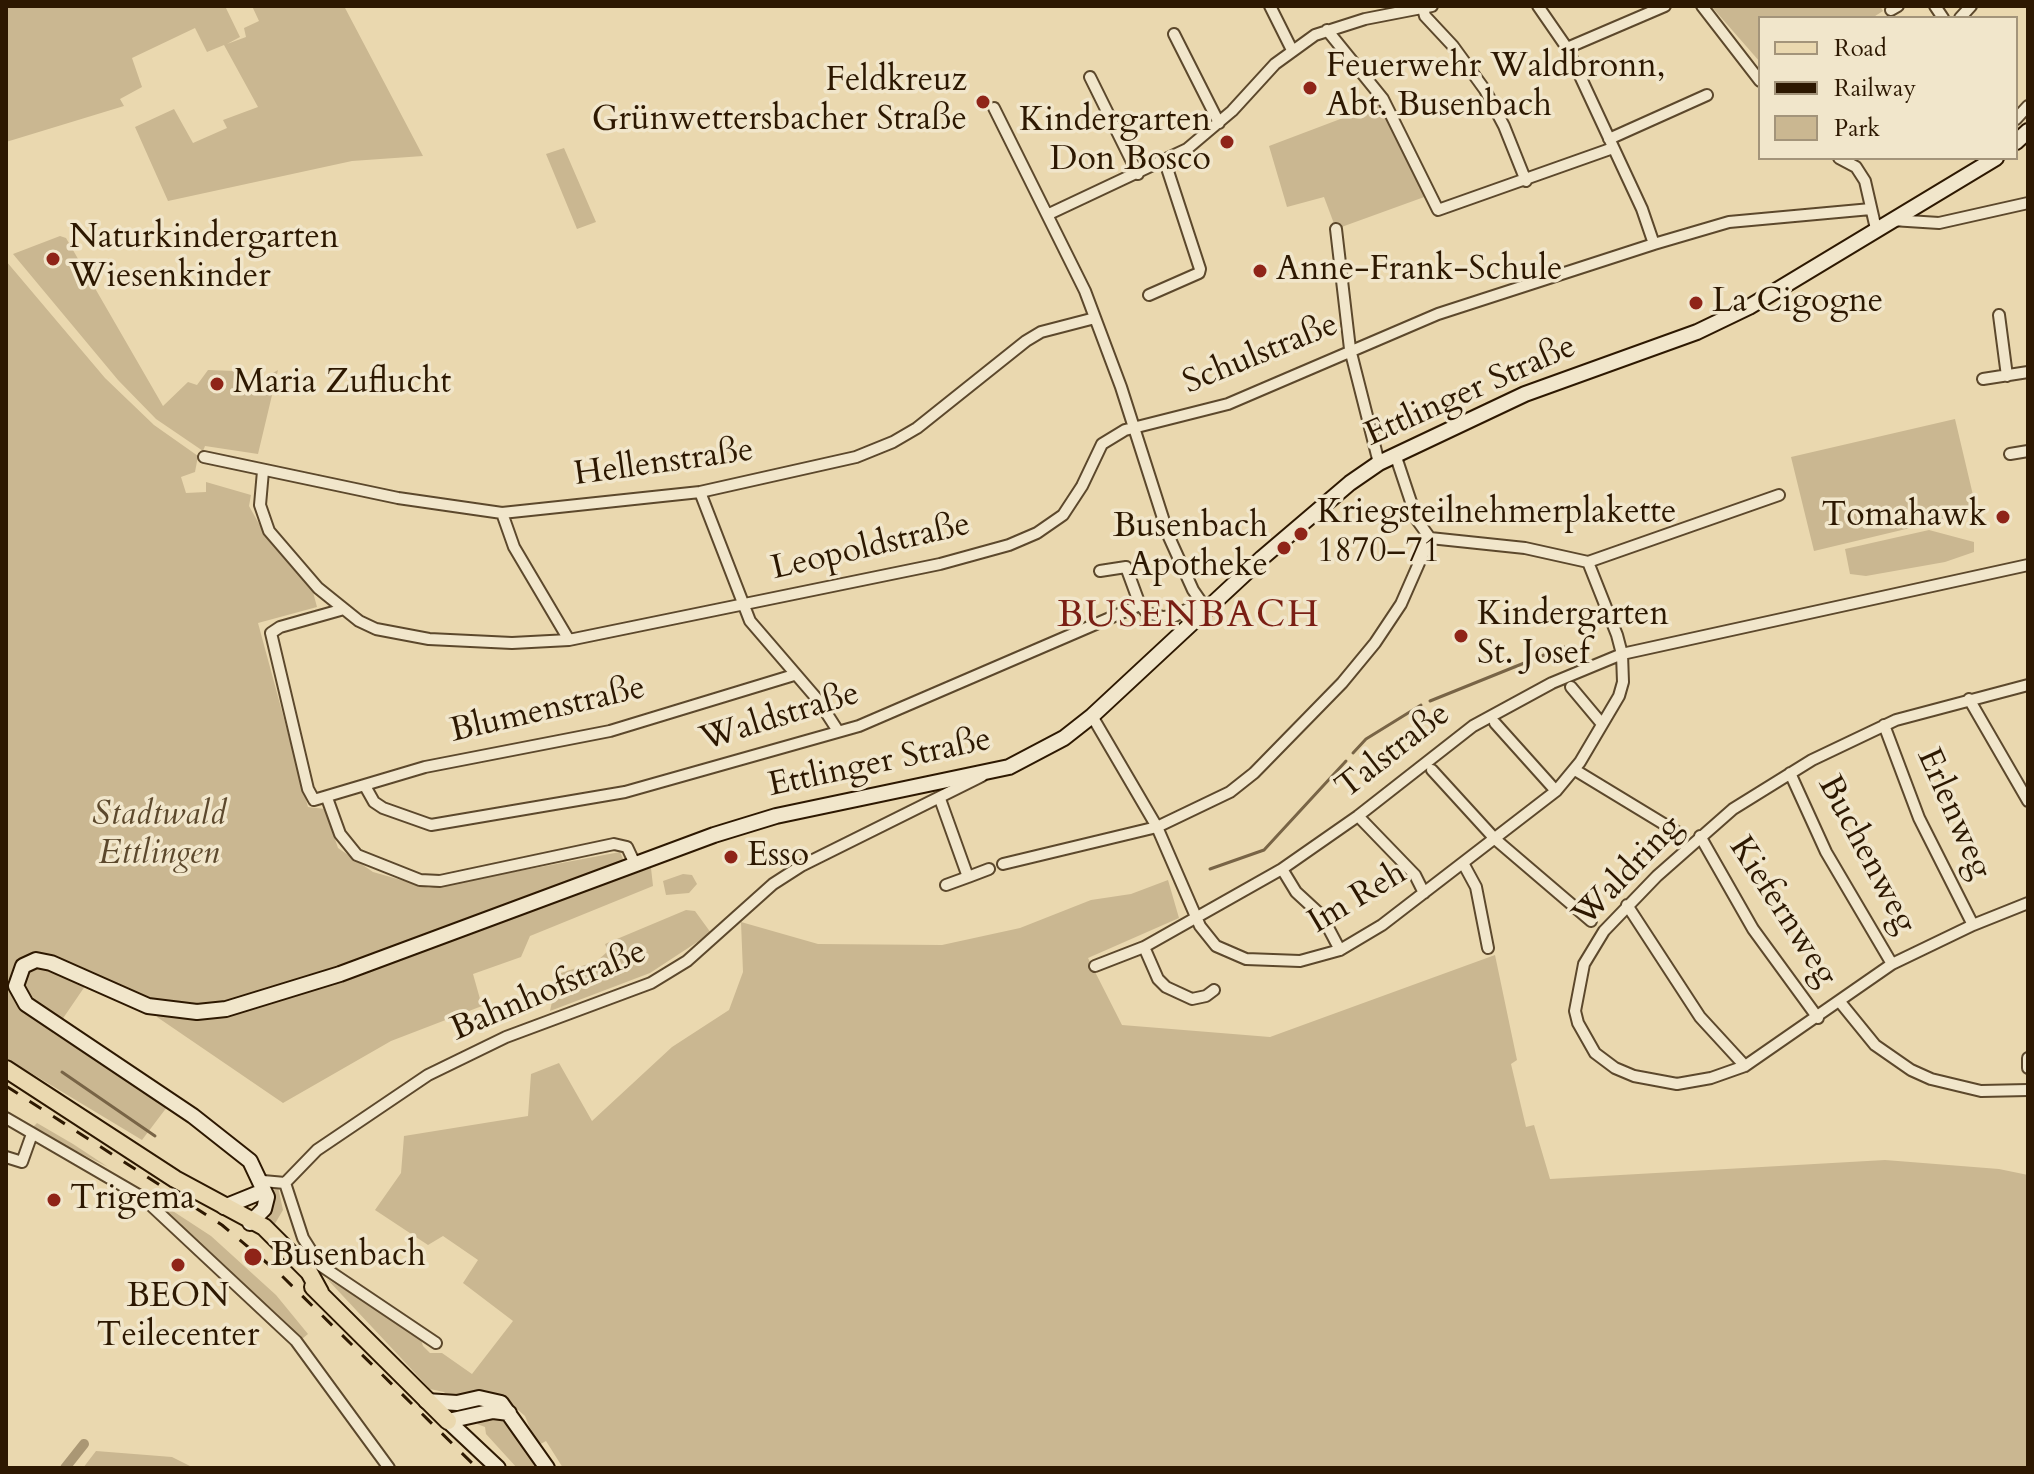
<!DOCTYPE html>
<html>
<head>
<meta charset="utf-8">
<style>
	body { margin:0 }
	#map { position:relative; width:2034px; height:1474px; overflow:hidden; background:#ead8af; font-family:Cardo,serif }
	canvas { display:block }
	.frame { position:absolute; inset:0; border:8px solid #2d1801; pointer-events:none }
	.legend { position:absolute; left:1758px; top:16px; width:260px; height:144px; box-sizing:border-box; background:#f1e6cb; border:2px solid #a3947a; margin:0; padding:10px 14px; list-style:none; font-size:24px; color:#2d1801 }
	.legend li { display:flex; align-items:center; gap:16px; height:40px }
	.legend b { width:40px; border:2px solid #a3947a }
</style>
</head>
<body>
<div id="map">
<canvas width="2034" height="1474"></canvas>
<div class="frame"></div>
<ul class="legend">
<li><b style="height:10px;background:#ead8af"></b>Road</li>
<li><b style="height:10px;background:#2d1801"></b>Railway</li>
<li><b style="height:22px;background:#cab791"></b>Park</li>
</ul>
</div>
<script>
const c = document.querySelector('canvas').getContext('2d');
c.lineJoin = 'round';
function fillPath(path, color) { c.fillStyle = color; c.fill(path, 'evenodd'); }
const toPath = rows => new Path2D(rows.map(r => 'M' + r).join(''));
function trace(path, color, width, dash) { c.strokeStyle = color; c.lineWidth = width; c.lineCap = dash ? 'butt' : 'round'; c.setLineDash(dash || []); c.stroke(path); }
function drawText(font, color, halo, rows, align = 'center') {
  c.font = font + ' Cardo,serif'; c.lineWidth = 7; c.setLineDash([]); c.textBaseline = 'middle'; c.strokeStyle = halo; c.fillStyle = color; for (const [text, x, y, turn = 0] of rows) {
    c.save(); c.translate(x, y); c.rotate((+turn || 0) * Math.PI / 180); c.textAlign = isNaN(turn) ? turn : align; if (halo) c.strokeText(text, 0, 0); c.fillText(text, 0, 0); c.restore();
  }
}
fillPath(toPath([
	[6,6,225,6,240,37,227,44,246,37,244,28,259,21,252,6,344,6,423,156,352,161,168,201,135,127,174,109,193,143,227,128,223,120,258,107,224,45,207,52,195,28,132,58,142,87,120,99,124,106,6,142],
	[1711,6,1880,6,1883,11,1872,18,1760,18,1760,62],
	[1380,104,1404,142,1427,196,1336,229,1324,197,1287,207,1269,146],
	[564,148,596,222,577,229,546,154],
	[60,236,66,238,163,406,188,382,197,385,208,370,236,371,246,389,278,370,258,454,205,446,203,451,156,419,118,380,13,254],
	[6,261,105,378,154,425,198,456,195,472,181,477,186,493,206,492,206,482,251,495,249,506,267,538,313,592,317,607,258,623,308,807,325,809,338,848,373,872,429,888,620,852,630,875,651,868,653,886,530,936,521,957,473,974,482,1006,391,1041,283,1103,157,1017,163,1002,142,997,94,973,53,1033,167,1107,142,1140,6,1058],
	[1955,419,1977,512,1814,551,1791,457],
	[1929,530,1974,542,1974,552,1945,562,1866,576,1850,574,1845,549],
	[683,874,692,875,697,884,689,893,666,895,663,881],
	[1168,880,1179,918,1088,958,1122,1025,1270,1037,1495,955,1517,1060,1511,1064,1526,1127,1534,1125,1550,1179,1885,1160,1999,1169,2028,1175,2028,1468,563,1468,546,1441,537,1446,525,1416,502,1396,470,1392,450,1399,444,1392,430,1389,327,1279,419,1334,423,1346,430,1353,442,1353,472,1374,513,1321,463,1283,478,1260,443,1236,428,1245,375,1210,401,1173,404,1136,528,1116,531,1074,559,1063,592,1121,672,1047,729,1010,743,972,741,922,818,944,942,945,1020,928,1091,900,1131,894],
	[686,910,695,911,711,933,650,973,550,1011,558,974,597,961,608,951,605,944],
	[37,1123,73,1144,108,1167,31,1129],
	[110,1170,211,1236,276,1295,308,1334,302,1339,274,1311,270,1314,147,1195],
	[278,1187,283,1210,273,1227,267,1213,272,1191],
	[489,1417,505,1421,513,1429,538,1468,517,1468,486,1434,485,1427,477,1424],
	[96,1451,172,1457,194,1468,83,1468]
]), '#cab791');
trace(toPath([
	[1430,701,1564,647],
	[1353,753,1366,739,1421,705],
	[1210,869,1264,850,1346,761],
	[62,1072,155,1136]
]), '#786446', 3);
trace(toPath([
	[65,1468,84,1444]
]), '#aa9774', 10);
const street = toPath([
	[1270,6,1292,50],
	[1538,6,1567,48,1642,209,1654,244],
	[1702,6,1760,81],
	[1935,6,1943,18],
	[1423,8,1425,16,1453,46,1485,90,1504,126,1526,181],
	[1891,10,1898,6],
	[1960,18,1971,6],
	[1327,30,1383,99,1438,210,1613,148],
	[1174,34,1219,123],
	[1567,48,1665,6],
	[1090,77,1138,174],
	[994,108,1085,291,1121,387,1169,537,1193,590,1204,606],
	[2016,119,2028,106],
	[1609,139,1707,95],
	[1839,158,1856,167,1865,181,1876,229],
	[1049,214,1187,149,1232,111,1275,64,1315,35,1365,19,1432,6],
	[1892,220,1939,223,2028,203],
	[1336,229,1350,349,1379,463],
	[1149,295,1199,273,1200,269,1165,162],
	[1999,315,2007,376],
	[1983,379,2028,372],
	[2010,454,2028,451],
	[204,457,398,498,502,513,700,492,856,457,893,442,917,428,1026,341,1041,332,1095,318],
	[263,471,260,505,269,531,318,588,359,621,376,629,429,639,512,643,569,640,940,564,1009,545,1037,533,1063,515,1082,486,1102,444,1125,430,1228,404,1438,314,1654,244,1729,222,1871,209],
	[700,492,750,621,818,700,838,731],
	[502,513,514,547,569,640],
	[1588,562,1779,495],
	[1100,571,1126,567,1140,605],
	[344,609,280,627,271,633,308,789,314,800,425,767,610,731,794,675],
	[2028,685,1896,720,1812,760,1733,809,1657,876,1604,931,1584,964,1575,1011,1578,1023,1595,1053,1615,1068,1634,1076,1677,1084,1711,1078,1745,1066,1892,964,1973,925,2028,903],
	[1571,687,1602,724],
	[1969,699,2028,801],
	[1092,716,1157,827,1200,926,1216,946,1246,959,1300,961,1340,950,1382,925,1556,791,1580,762,1619,696,1623,682,1622,654,1617,635,1588,562,1525,548,1430,538,1417,520,1395,454],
	[1495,723,1556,791],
	[1884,725,1919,818,1973,925],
	[1432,770,1495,839,1591,921],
	[1575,770,1682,835],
	[1790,773,1826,852,1892,964],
	[365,786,374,802,383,808,431,825,625,792,859,726,1140,605,1147,613,1163,617,1175,616,1200,602],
	[327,798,340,834,357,855,420,880,440,881,614,844,627,847,635,864],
	[940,799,968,877,946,885],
	[1358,816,1415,875,1424,893],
	[1700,836,1753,929,1818,1018],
	[1463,863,1476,887,1488,948],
	[1003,864,1157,827,1230,792,1254,773,1342,683,1375,643,1401,604,1430,538],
	[1282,869,1296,892,1322,916,1340,950],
	[968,877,989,869],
	[1627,905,1700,1017,1745,1066],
	[1144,947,1158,979,1166,987,1192,999,1206,996,1214,990],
	[1095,966,1144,947,1282,869,1358,816,1473,726,1552,683,1622,654,2028,565],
	[1840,1002,1875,1045,1911,1070,1931,1079,1981,1091,2028,1090],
	[2028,1058,2028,1068],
	[6,1118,142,1197,296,1341,389,1468],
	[6,1157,22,1162,32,1134],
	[263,1181,285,1183],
	[285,1183,317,1150,428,1075,506,1037,651,983,687,961,773,884,801,866,982,776],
	[285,1183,303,1238,320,1265,436,1343]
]);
const secondary = toPath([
	[2016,142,2028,131],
	[224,1207,261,1192],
	[250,1223,264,1209,267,1197,250,1161,193,1116,26,1004,16,986,23,966,36,960,51,963,148,1006,197,1012,226,1009,340,974,714,835,776,816,1009,767,1064,738,1092,716,1262,558,1350,483,1379,463,1525,394,1697,332,1749,307,1996,158],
	[426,1401,457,1403,479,1398,501,1403,547,1468],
	[448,1421,498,1468],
	[448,1421,493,1411,509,1413]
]);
const primary = toPath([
	[6,1069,175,1179,264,1227,309,1272,320,1292],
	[313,1287,448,1421]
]);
trace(street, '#5c482c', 14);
trace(secondary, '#2d1801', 18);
trace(primary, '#2d1801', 20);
trace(street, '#f1e6cb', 10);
trace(secondary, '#f1e6cb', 14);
trace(primary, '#ead8af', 16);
trace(toPath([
	[6,1086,222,1225,280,1274,477,1468]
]), '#2d1801', 3, [14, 14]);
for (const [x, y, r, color] of [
	[1310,88,8,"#8f2418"],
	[983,102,8,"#8f2418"],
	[1227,142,8,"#8f2418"],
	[53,259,8,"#8f2418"],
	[1260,271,8,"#8f2418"],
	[1696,303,8,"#8f2418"],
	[217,384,8,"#8f2418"],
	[2003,517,8,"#8f2418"],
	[1301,534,8,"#8f2418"],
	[1284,548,8,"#8f2418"],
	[1461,636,8,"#8f2418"],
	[731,857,8,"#8f2418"],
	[54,1200,8,"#8f2418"],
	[253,1257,10,"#8f2418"],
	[178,1265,8,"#8f2418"]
]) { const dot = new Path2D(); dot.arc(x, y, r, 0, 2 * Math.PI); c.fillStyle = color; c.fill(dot); trace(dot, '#f1e6cb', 3); }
drawText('34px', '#2d1801', '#f1e6cb', [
	["Feuerwehr Waldbronn,",1326,68],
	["Abt. Busenbach",1326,107],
	["Feldkreuz",967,82,"right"],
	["Grünwettersbacher Straße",967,121,"right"],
	["Kindergarten",1211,122,"right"],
	["Don Bosco",1211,161,"right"],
	["Naturkindergarten",69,239],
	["Wiesenkinder",69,278],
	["Anne-Frank-Schule",1276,271],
	["La Cigogne",1712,303],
	["Maria Zuflucht",233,384],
	["Kriegsteilnehmerplakette",1317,514],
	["1870–71",1317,553],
	["Tomahawk",1987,517,"right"],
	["Busenbach",1268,528,"right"],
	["Apotheke",1268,567,"right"],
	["Kindergarten",1477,616],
	["St. Josef",1477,655],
	["Esso",747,857],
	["Trigema",70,1200],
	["Busenbach",271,1257],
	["BEON",178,1298,"center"],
	["Teilecenter",178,1337,"center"]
], 'left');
drawText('34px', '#2d1801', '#f1e6cb', [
	["Schulstraße",1261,355,-22],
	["Ettlinger Straße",1471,392,-24],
	["Hellenstraße",664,464,-8],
	["Leopoldstraße",871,548,-13],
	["Blumenstraße",548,711,-13],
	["Waldstraße",780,718,-17],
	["Talstraße",1394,752,-38],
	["Ettlinger Straße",880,764,-12],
	["Erlenweg",1953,814,66],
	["Buchenweg",1866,855,62],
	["Waldring",1629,872,-46],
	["Im Reh",1358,899,-31],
	["Kiefernweg",1782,912,57],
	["Bahnhofstraße",549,992,-23]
]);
drawText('italic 34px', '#5c482c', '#f1e6cb', [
	["Stadtwald",159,816],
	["Ettlingen",159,855]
]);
c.letterSpacing = '2px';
drawText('38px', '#7a1f14', '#f1e6cb', [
	["BUSENBACH",1189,617]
]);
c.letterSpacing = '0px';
</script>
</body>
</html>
